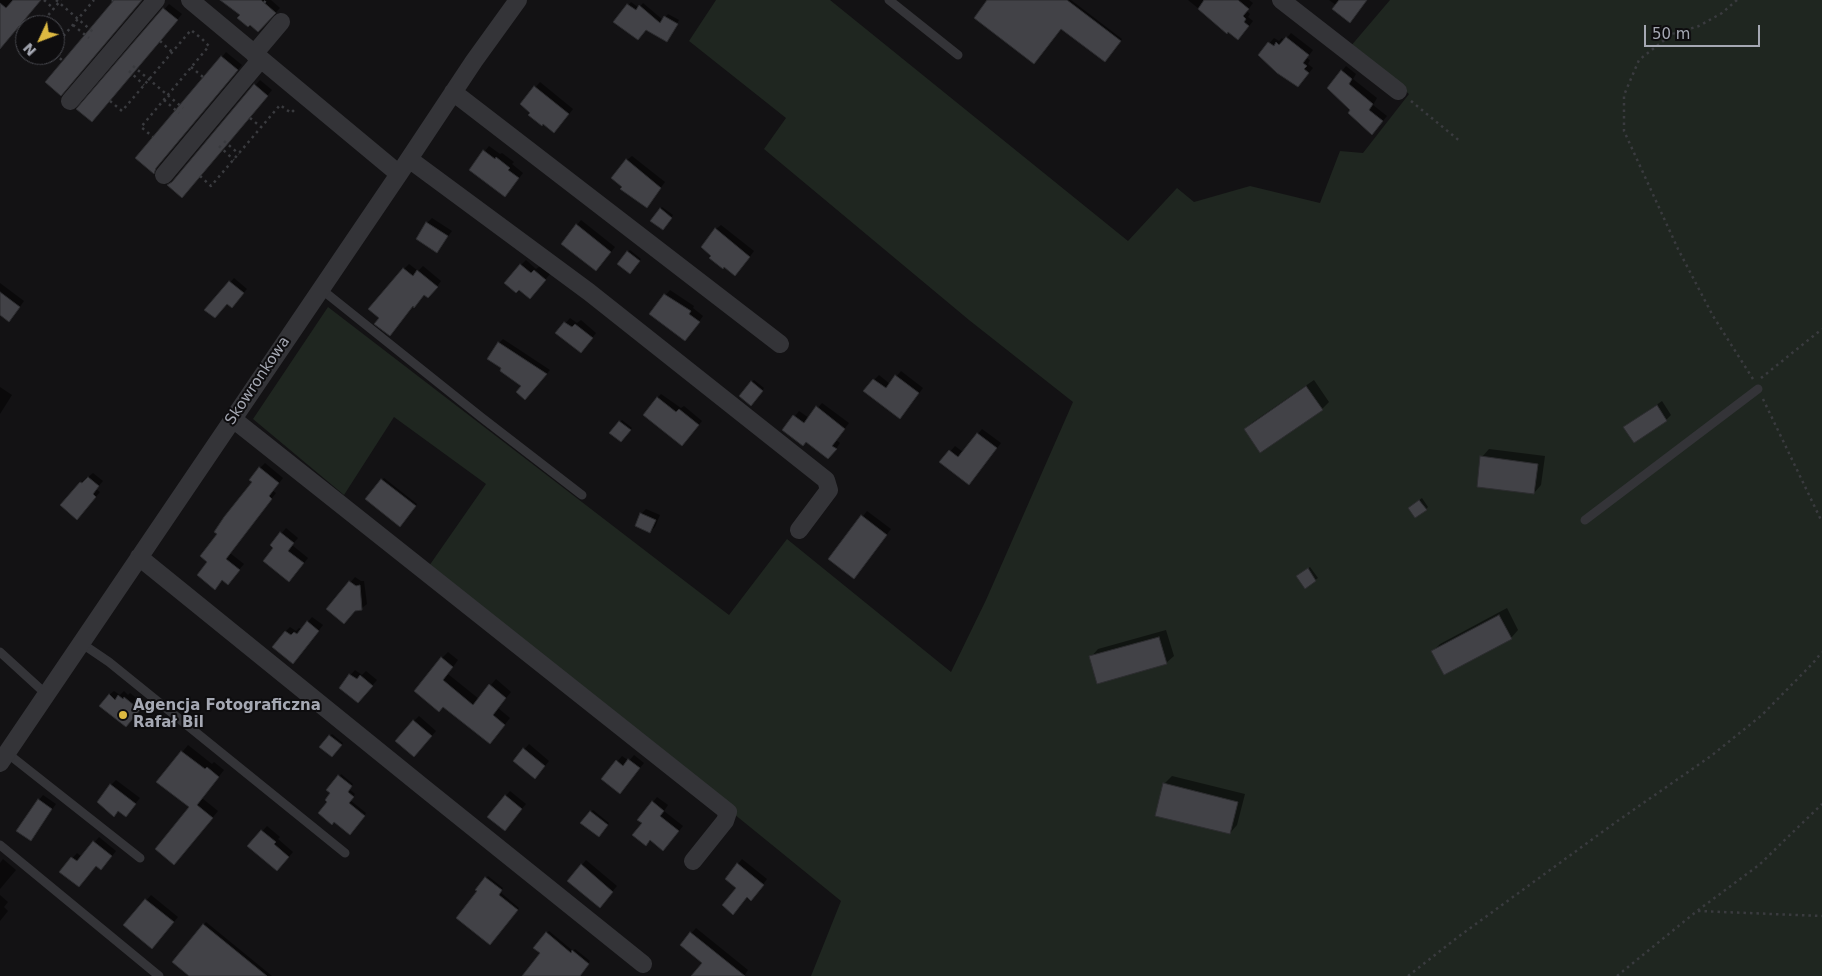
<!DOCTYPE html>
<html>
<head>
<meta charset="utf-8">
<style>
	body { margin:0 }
	#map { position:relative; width:1822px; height:976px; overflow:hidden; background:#131214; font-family:"DejaVu Sans",sans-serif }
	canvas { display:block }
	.north { position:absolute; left:15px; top:15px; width:50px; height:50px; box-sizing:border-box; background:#0e0d0f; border:1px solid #4a4b51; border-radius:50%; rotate:227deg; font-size:14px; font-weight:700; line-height:20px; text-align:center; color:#a5a8b3 }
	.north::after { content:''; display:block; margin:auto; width:18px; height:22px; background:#ddb941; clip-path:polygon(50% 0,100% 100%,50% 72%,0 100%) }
	.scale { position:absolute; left:1644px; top:25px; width:116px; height:22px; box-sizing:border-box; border:2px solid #a5a8b3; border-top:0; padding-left:6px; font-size:15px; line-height:18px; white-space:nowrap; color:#a5a8b3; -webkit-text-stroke:4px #0e0d0f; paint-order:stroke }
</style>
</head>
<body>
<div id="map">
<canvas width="1822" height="976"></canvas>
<div class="north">N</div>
<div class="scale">50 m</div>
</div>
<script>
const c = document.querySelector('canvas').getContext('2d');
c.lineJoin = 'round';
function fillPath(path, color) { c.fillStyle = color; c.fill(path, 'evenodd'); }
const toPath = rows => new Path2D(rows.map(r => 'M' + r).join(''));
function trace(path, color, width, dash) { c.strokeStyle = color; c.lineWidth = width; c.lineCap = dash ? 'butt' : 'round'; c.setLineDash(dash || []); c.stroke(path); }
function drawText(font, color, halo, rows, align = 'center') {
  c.font = font + ' "DejaVu Sans",sans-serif'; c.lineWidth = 4; c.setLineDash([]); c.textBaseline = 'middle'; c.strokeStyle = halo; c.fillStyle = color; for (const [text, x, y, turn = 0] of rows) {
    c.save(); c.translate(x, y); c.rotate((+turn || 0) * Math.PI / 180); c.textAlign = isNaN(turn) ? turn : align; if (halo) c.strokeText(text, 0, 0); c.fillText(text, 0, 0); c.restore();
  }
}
fillPath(toPath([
	[716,0,830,0,1128,241,1177,188,1194,202,1250,186,1320,203,1340,151,1363,153,1409,94,1350,47,1390,0,1822,0,1822,976,811,976,841,901,429,566,486,484,394,417,344,495,253,419,328,307,729,615,787,539,951,672,986,600,1073,402,969,320,764,149,786,118,689,41]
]), '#1f2620');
fillPath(toPath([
	[0,0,40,0,0,44],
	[222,0,271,0,280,8,263,26,242,14],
	[989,0,1071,0,1122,39,1107,59,1062,28],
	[1188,0,1249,0,1253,3,1247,11,1250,14,1248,17,1253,21,1243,34,1228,31,1227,32],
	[1329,0,1367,0,1336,5],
	[631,2,639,8,643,3,663,20,668,14,679,20,669,38,646,29,615,22],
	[169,4,182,14,97,116,78,109],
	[1291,33,1313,50,1307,58,1310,60,1308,64,1313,68,1303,80,1259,55,1274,38,1279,41,1282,38,1284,41],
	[226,52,242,65,153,172,222,57],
	[1346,66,1356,74,1353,79,1377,98,1373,105,1387,116,1377,128,1352,109,1342,71],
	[260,80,272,90,187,191,169,185,177,178],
	[540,82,573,109,559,127,543,123,521,104],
	[489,146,500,154,502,153,514,162,512,164,523,173,509,191,470,170],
	[632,156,665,182,647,206,627,160],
	[662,207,673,215,664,227,660,209],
	[432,218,452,231,437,251,427,223],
	[581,220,615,247,601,265,577,225],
	[721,225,754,251,740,270,716,229],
	[630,250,641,259,632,271,628,252],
	[526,260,536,269,540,266,550,274,535,292,521,265],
	[409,264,418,271,423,266,441,281,433,292,425,294,413,305,381,318,404,269],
	[234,278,247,289,235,302,227,302,206,310],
	[0,283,24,301,14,315,0,313],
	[670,290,694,306,693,308,703,316,690,334,651,313],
	[570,318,577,323,581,320,596,333,586,346,557,333],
	[503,339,550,370,529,394,523,385,503,368,499,343],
	[901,371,923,388,905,412,874,380,879,375,890,384],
	[754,380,764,388,753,402,752,382],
	[1314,380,1329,402,1322,409,1245,429,1253,422],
	[0,387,12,395,0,414],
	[661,394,681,408,684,406,702,421,686,440,657,398],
	[1662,401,1671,415,1666,420,1625,427],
	[822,403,849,423,836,440,840,443,833,453,784,430,799,411,809,418],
	[622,420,632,428,621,440,620,422],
	[982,429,1001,443,973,479,941,462,955,446,963,452],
	[1489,449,1545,456,1541,485,1534,493,1482,457],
	[265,463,283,478,273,491,276,493,230,553,244,564,232,578,223,579,220,583,209,562,219,534,254,482,260,468],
	[93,473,103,481,96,489,100,492,82,513,81,483],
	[384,478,417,504,402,523,367,499],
	[1422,498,1428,507,1426,509,1411,506],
	[646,509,660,515,655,527,650,532,641,514],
	[867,511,891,529,858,572,830,559],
	[286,528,298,538,292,545,308,558,294,576,275,548,272,545],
	[1310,567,1318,578,1305,587,1300,574],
	[355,577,361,581,364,581,367,604,362,608,328,609],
	[1507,608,1518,630,1511,638,1433,651,1440,644],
	[312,617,323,625,298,657,285,632,290,627,296,631,299,628,302,629],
	[1166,630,1174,656,1166,663,1091,657,1098,649],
	[448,652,458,660,448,674,479,699,496,679,511,692,498,708,510,718,495,737,444,706,442,658],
	[355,670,362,675,366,671,377,680,363,696,340,687],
	[114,691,120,695,124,691,128,695,130,693,144,704,130,721,109,695],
	[419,716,436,731,419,751,414,721],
	[332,734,343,743,332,756,330,736],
	[529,744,549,761,540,772,514,761],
	[188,745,212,764,214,762,224,770,202,798,218,811,180,857,191,807,158,782],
	[634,755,644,763,620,792,603,779,622,756,629,761],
	[341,774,353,784,349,789,355,794,350,800,366,813,352,831,329,801],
	[1172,776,1245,794,1237,825,1230,833,1164,784],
	[116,780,140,798,130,810,111,785],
	[510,791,526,804,509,824,489,816],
	[43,795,56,804,31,839,39,800],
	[657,797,668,805,664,811,683,826,668,844,651,840,646,845,643,823,653,802],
	[593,810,609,823,600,834,582,822],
	[267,826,280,837,278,839,293,852,282,865,249,846],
	[99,837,116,851,106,864,61,871,77,853,82,857],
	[3,859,16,870,0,889,0,863],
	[742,859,767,879,756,894,737,887,738,864],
	[586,860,617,886,604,901,582,865],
	[488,876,503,888,500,892,519,908,492,941,477,890],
	[0,895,8,902,4,907,8,911,0,921],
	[151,895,178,917,157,942,125,925],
	[206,922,272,976,191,976,173,962],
	[696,928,748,970,744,976,693,976,704,962,681,945],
	[549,931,573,951,575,949,590,961,579,976,527,976,542,953,547,933]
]), '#0007');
const building = toPath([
	[13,0,41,0,0,49,0,3,6,8,13,0],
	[114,0,142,0,61,96,45,82,114,0],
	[220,0,261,0,276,13,258,32,250,25,248,27,237,18,240,15,220,0],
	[987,0,1067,0,1121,41,1105,62,1061,29,1034,64,974,18,987,0],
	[1204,0,1238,0,1249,9,1243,16,1246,19,1244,22,1249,26,1238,40,1228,32,1227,34,1198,9,1204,0],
	[1339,0,1367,0,1350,23,1332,9,1339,0],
	[627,4,636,10,639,5,660,23,664,16,678,24,667,42,646,30,638,40,613,22,627,4],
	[163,8,178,20,92,122,76,109,163,8],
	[1286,37,1309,55,1303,63,1307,66,1304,69,1309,73,1298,87,1277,73,1258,55,1268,42,1274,46,1276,42,1279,45,1286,37],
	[221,56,238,70,156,168,154,174,135,158,221,56],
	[1341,70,1352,79,1349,84,1373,104,1369,110,1383,121,1372,135,1348,113,1350,110,1327,88,1341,70],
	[254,84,268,96,182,198,167,185,172,182,254,84],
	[534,86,569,114,554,133,543,124,542,126,528,115,530,113,520,104,534,86],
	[483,150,495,159,496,157,510,168,508,170,519,178,505,197,469,170,483,150],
	[626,159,661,188,647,208,620,189,622,187,611,178,626,159],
	[660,208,672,218,663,230,650,221,660,208],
	[426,222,448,236,437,253,416,239,426,222],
	[576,224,611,252,596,271,561,244,576,224],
	[715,228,750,257,735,276,724,267,723,269,709,258,711,256,701,247,715,228],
	[627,251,640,261,630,274,617,264,627,251],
	[520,264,531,273,534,270,546,280,530,299,519,290,516,293,504,283,520,264],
	[403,268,413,276,417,270,438,287,428,298,424,295,414,308,413,306,390,336,374,324,379,318,368,309,403,268],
	[229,281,244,293,232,308,227,304,215,318,204,310,229,281],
	[0,292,20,307,9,322,0,315,0,292],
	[664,294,691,311,689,314,700,322,685,341,649,314,664,294],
	[564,322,572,327,575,324,593,338,581,353,555,333,564,322],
	[498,342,547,374,525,400,516,392,521,386,500,371,501,368,487,359,498,342],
	[895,375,919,393,900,419,863,391,873,379,886,388,895,375],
	[751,381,763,391,751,406,739,396,751,381],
	[1306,386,1323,410,1260,453,1244,429,1306,386],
	[657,397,676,412,679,409,699,425,682,446,643,415,657,397],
	[1657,405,1667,421,1634,443,1623,427,1657,405],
	[816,406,845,429,832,446,837,449,828,459,806,442,803,446,782,430,793,415,804,423,816,406],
	[619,421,631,430,621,442,609,433,619,421],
	[977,433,997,448,969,485,939,462,949,450,958,457,977,433],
	[1480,456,1538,464,1534,494,1477,487,1480,456],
	[259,467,279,483,269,496,272,499,226,559,240,570,228,585,222,580,215,590,197,575,207,562,200,556,217,534,214,532,224,517,252,482,249,480,259,467],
	[88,477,99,486,93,494,96,497,77,520,60,505,80,482,82,483,88,477],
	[381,479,416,506,400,527,365,499,381,479],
	[1419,500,1427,510,1415,518,1408,508,1419,500],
	[640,513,656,520,650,533,635,526,640,513],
	[861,515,887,535,854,579,828,559,861,515],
	[280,532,294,543,288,551,304,563,289,582,263,561,273,548,270,545,280,532],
	[1308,568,1316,581,1305,589,1296,576,1308,568],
	[349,581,356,586,360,585,362,610,355,611,344,624,326,609,349,581],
	[1499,615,1512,639,1444,675,1431,651,1499,615],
	[307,621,319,631,293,664,272,647,285,631,291,635,294,632,297,634,307,621],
	[1159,637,1167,664,1097,684,1089,656,1159,637],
	[441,657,453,667,443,680,473,705,489,684,506,698,493,715,505,725,490,744,443,707,439,712,414,691,441,657],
	[349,674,357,679,360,675,373,686,358,703,339,688,349,674],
	[109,694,115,700,118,695,123,699,124,697,140,710,126,727,99,706,109,694],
	[413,720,432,736,414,757,395,741,413,720],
	[329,735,342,745,332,757,319,747,329,735],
	[523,748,545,766,535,779,513,761,523,748],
	[181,751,205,769,207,767,219,777,197,805,213,818,174,865,155,849,189,807,156,782,181,751],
	[628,759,640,768,620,794,601,779,616,760,623,766,628,759],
	[338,775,352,786,348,792,354,797,349,803,365,816,350,835,334,822,332,825,318,813,327,802,325,800,330,793,326,790,338,775],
	[1163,783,1238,802,1230,834,1155,816,1163,783],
	[110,784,136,804,126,817,118,811,114,817,97,802,110,784],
	[505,795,522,809,505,831,487,817,505,795],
	[38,799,52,809,31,841,16,831,38,799],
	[652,801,664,811,660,816,679,831,663,851,650,840,646,846,632,835,642,823,637,820,652,801],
	[590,811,608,825,599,837,580,823,590,811],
	[261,830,276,842,274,844,289,857,277,871,247,846,261,830],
	[93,841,112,856,101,870,96,866,79,887,59,872,71,857,77,861,93,841],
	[737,863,764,885,751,901,747,897,733,915,722,905,736,888,725,879,737,863],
	[581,864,613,892,600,908,567,881,581,864],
	[485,877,502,890,499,895,518,910,490,945,456,918,477,891,475,890,485,877],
	[145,899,174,922,152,949,123,925,145,899],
	[203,924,267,976,189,976,172,962,203,924],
	[546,932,571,953,572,950,589,964,580,976,522,976,540,953,533,948,546,932],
	[690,932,745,976,691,976,702,963,680,945,690,932]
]);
fillPath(building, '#424247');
trace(building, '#2d2d30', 1);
trace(toPath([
	[44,0,54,9],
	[56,0,93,32],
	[112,0,113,1],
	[1737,0,1722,13,1699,26,1672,34,1639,60,1624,95,1624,131,1678,249,1713,316,1753,379],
	[264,3,266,0],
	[20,25,25,30],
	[40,25,61,0],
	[73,25,89,38],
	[160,41,172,52],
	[55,46,94,0],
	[55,54,63,61],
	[133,66,183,108],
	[191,67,203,77],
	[129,71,144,85],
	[164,100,179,113],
	[110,101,122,111,191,30,202,39,209,46,141,127,153,137],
	[1411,101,1461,142],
	[250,118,261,127],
	[224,141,239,154],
	[219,146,234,160],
	[200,176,211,186,280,105,291,113,296,108],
	[1761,378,1822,329],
	[1763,399,1822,522],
	[1698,911,1822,916],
	[1408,976,1458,937,1616,822,1711,756,1762,715,1813,663,1822,652],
	[1617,976,1697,911,1759,865,1822,804]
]), '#3a3b3f', 2.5, [2.5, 4]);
trace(toPath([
	[889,0,958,55],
	[321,289,481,417,582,495],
	[1585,520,1758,389],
	[81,643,109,662,345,853],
	[0,652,46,694],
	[7,753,140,858],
	[0,845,159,976]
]), '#343438', 9);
trace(toPath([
	[190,0,399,174],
	[1281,0,1398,91],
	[254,54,281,22],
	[453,92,780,344],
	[70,101,156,0],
	[409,159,589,292,826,480,829,490,799,530],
	[164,175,261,59],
	[233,419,728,812,725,821,693,861],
	[139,557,424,788,643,964],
	[0,763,399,174,474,61,518,0]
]), '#343438', 18);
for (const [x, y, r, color] of [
	[123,715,5,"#ddb941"]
]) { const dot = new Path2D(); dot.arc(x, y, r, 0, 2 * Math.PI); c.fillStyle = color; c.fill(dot); trace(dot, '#0e0d0f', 2); }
drawText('15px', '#a5a8b3', '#0e0d0f', [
	["Skowronkowa",258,381,-56]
]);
drawText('bold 15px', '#a5a8b3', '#0e0d0f', [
	["Agencja Fotograficzna",133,706],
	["Rafał Bil",133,723]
], 'left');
</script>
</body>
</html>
